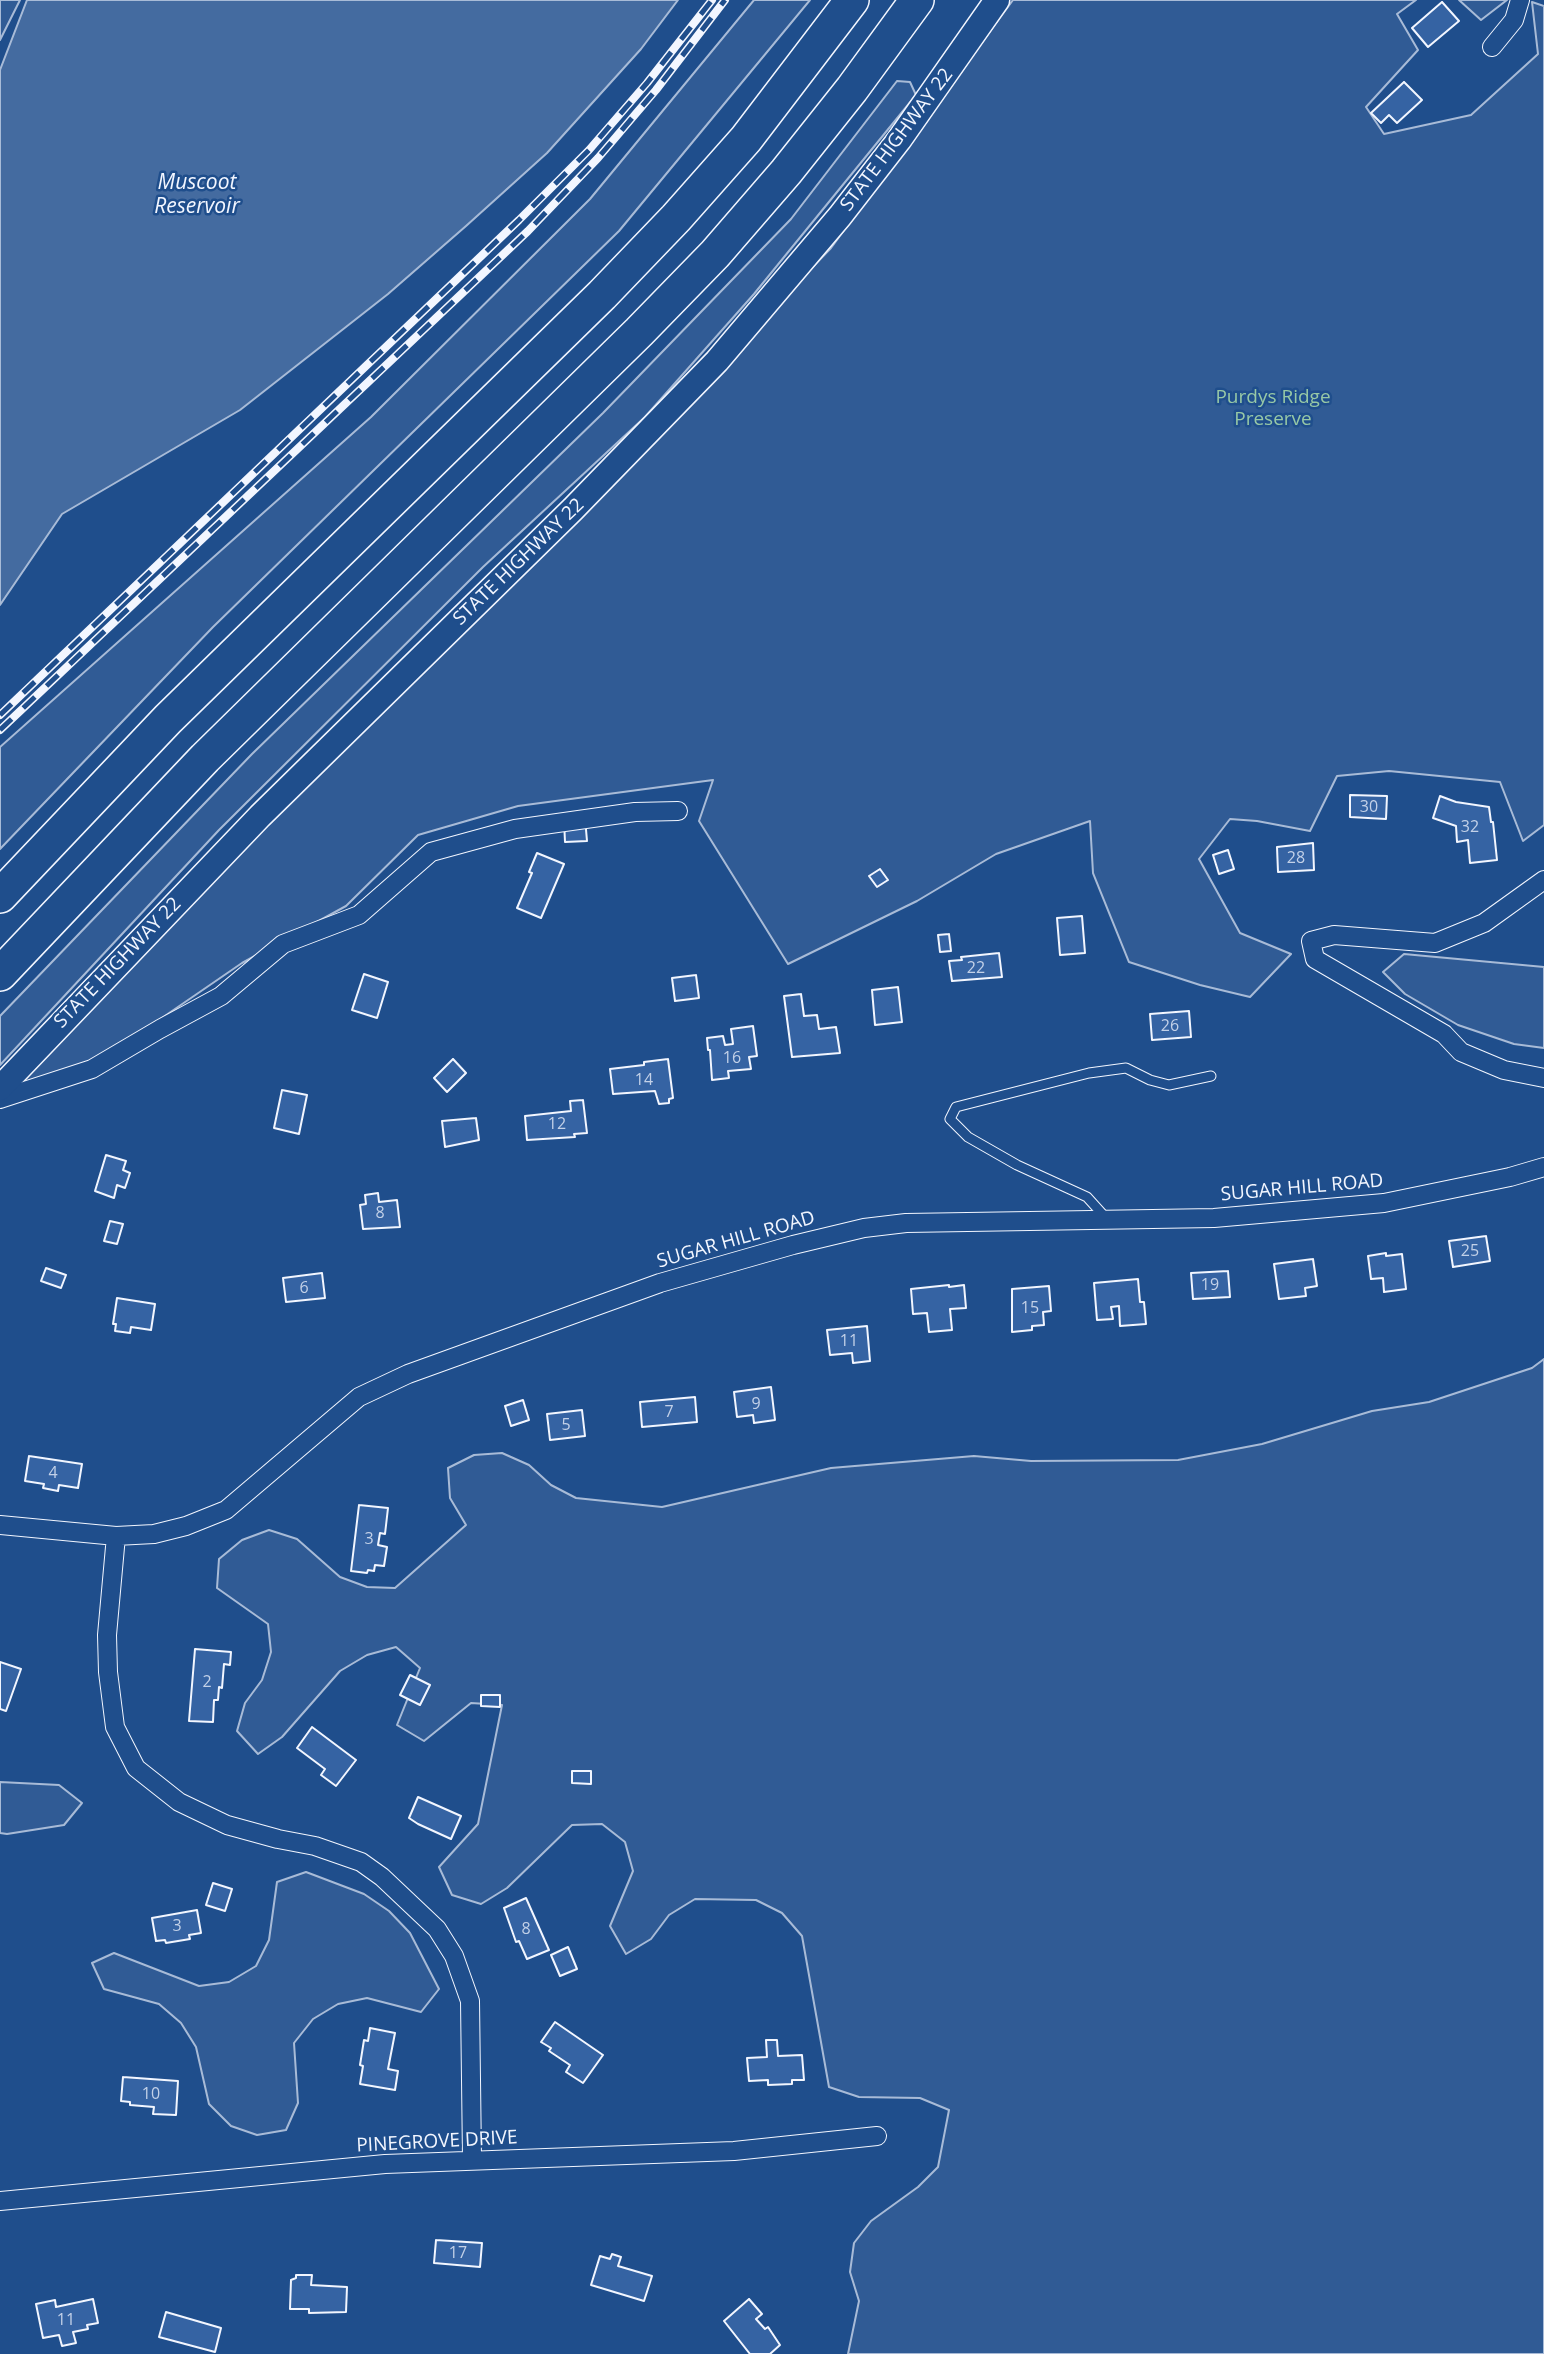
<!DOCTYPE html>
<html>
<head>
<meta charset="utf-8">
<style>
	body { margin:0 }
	canvas { display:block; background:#1f4e8c }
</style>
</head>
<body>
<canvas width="1544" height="2354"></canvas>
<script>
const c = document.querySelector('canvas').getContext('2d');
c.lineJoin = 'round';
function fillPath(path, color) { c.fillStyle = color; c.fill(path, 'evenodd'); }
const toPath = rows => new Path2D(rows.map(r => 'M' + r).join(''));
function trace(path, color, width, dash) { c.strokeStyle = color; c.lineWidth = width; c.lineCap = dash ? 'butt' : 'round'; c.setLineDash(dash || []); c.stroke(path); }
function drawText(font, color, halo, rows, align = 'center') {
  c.font = font + ' "Open Sans",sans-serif'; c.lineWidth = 5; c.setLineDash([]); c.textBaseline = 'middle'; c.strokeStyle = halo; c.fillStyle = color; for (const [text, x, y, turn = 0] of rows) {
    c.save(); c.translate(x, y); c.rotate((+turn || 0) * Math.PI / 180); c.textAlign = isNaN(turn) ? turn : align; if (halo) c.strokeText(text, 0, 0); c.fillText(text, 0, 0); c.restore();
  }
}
const built = toPath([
	[0,0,20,0,0,40,0,0],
	[754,0,810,0,619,231,213,627,0,849,0,747,371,417,590,199,754,0],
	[1013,0,1416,0,1397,14,1418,50,1366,107,1384,134,1471,115,1538,54,1532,2,1544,6,1544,825,1523,841,1500,782,1389,771,1337,776,1310,831,1257,821,1230,819,1199,859,1240,933,1291,954,1250,997,1200,985,1129,962,1093,873,1090,821,996,854,917,901,788,964,699,821,713,780,518,806,418,835,346,906,242,963,156,1022,88,1062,11,1089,167,921,749,333,831,248,1013,0],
	[1459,0,1507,0,1481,20,1459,0],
	[897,81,910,82,916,95,754,294,645,417,483,567,219,830,0,1065,0,1016,252,754,603,413,791,219,897,81],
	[1404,954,1544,967,1544,1048,1514,1044,1458,1025,1405,994,1383,972,1404,954],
	[1544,1359,1544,2354,848,2354,859,2301,850,2272,854,2243,871,2221,918,2187,938,2167,949,2110,920,2098,859,2097,829,2087,802,1936,782,1913,756,1900,695,1899,669,1915,651,1939,626,1954,610,1926,633,1871,625,1842,602,1824,572,1825,507,1888,481,1904,452,1895,439,1867,478,1824,502,1705,471,1703,424,1741,397,1725,420,1668,396,1647,367,1655,340,1671,282,1737,258,1754,237,1731,245,1703,262,1680,271,1652,268,1624,217,1588,219,1559,242,1540,269,1530,297,1539,340,1577,367,1587,395,1588,466,1525,450,1498,448,1468,474,1455,502,1453,529,1465,551,1485,576,1498,662,1507,831,1468,974,1456,1031,1461,1178,1460,1262,1444,1372,1411,1429,1402,1532,1368,1544,1359],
	[0,1782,59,1785,82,1803,64,1825,7,1834,0,1833,0,1782],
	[306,1872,364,1894,389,1911,410,1933,439,1989,421,2012,367,1998,338,2004,313,2019,294,2043,298,2103,286,2130,257,2135,231,2126,209,2104,196,2047,181,2023,159,2004,104,1989,92,1963,114,1953,199,1986,229,1982,256,1966,269,1940,277,1882,306,1872]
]);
fillPath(built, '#305b95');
trace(built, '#a8bbd7', 2);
const water = toPath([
	[27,0,678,0,641,49,547,153,466,226,388,294,240,410,62,514,0,605,0,70,27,0]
]);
fillPath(water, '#446ba0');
trace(water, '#a8bbd7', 2);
const building = toPath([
	[1442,2,1459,21,1428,47,1412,28,1442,2],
	[1404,82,1422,100,1397,123,1389,115,1381,123,1371,113,1404,82],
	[1350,795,1387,796,1386,819,1350,817,1350,795],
	[1440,796,1456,802,1489,807,1491,822,1493,822,1497,860,1470,863,1468,840,1457,842,1456,826,1433,818,1440,796],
	[585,818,587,841,565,842,564,820,585,818],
	[1313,843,1314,870,1278,872,1277,847,1313,843],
	[1228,850,1234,869,1219,874,1213,855,1228,850],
	[537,853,564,864,541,918,517,908,532,873,529,872,537,853],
	[880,869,888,880,877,887,869,876,880,869],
	[1082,916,1085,953,1060,955,1057,918,1082,916],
	[949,934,951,951,940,952,938,935,949,934],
	[999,953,1002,977,952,981,949,961,962,960,961,957,999,953],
	[364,974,388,982,377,1018,352,1010,364,974],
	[696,975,699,998,675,1001,672,978,696,975],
	[898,987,902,1022,875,1025,872,990,898,987],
	[801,994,804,1016,817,1015,819,1029,836,1027,840,1053,792,1057,784,996,801,994],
	[1189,1011,1191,1037,1152,1040,1150,1014,1189,1011],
	[753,1026,757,1056,749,1057,751,1069,728,1071,729,1078,712,1080,710,1050,708,1050,707,1038,723,1036,725,1045,733,1044,731,1029,753,1026],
	[453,1059,466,1073,447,1092,434,1078,453,1059],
	[668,1059,673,1098,669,1099,669,1103,659,1104,655,1091,613,1094,610,1069,644,1065,644,1062,668,1059],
	[282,1090,307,1095,299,1134,274,1128,282,1090],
	[583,1100,587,1133,574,1134,575,1137,527,1140,525,1116,571,1111,570,1101,583,1100],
	[476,1118,479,1140,445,1147,442,1121,476,1118],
	[106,1155,126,1161,123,1170,130,1173,125,1188,117,1185,114,1198,95,1191,106,1155],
	[378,1193,379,1202,397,1200,400,1227,363,1229,360,1205,366,1204,365,1195,378,1193],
	[110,1221,123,1224,117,1244,104,1241,110,1221],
	[1486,1236,1490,1261,1453,1267,1449,1241,1486,1236],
	[1386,1253,1386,1256,1402,1254,1406,1289,1384,1292,1383,1278,1371,1279,1368,1256,1386,1253],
	[1313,1259,1317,1286,1305,1288,1306,1296,1279,1299,1274,1264,1313,1259],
	[46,1268,66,1275,61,1288,41,1281,46,1268],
	[1228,1271,1230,1297,1193,1299,1191,1273,1228,1271],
	[322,1273,325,1298,286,1302,283,1278,322,1273],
	[1138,1279,1140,1302,1144,1302,1146,1324,1120,1326,1119,1306,1111,1307,1113,1319,1097,1320,1094,1283,1138,1279],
	[949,1285,949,1287,964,1285,966,1308,950,1309,952,1330,929,1332,927,1313,913,1314,911,1289,949,1285],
	[1049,1286,1051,1311,1043,1312,1044,1325,1032,1326,1032,1330,1012,1332,1012,1289,1049,1286],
	[117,1298,155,1304,151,1330,131,1327,130,1333,115,1331,116,1324,113,1324,117,1298],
	[867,1326,870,1361,853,1363,852,1353,830,1355,827,1330,867,1326],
	[771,1387,775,1420,754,1423,753,1415,737,1417,734,1392,771,1387],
	[695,1397,697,1422,642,1427,640,1402,695,1397],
	[523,1400,529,1420,511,1426,505,1406,523,1400],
	[582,1410,585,1436,550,1440,547,1414,582,1410],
	[29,1456,82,1464,78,1488,59,1485,58,1491,43,1488,44,1484,25,1481,29,1456],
	[359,1505,388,1508,385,1534,380,1533,378,1545,387,1547,384,1566,375,1565,374,1571,368,1570,367,1573,351,1571,359,1505],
	[195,1649,231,1652,230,1665,224,1664,222,1688,219,1687,218,1700,214,1700,213,1722,189,1721,195,1649],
	[0,1662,21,1669,6,1711,0,1709,0,1662],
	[410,1675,430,1685,420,1705,400,1695,410,1675],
	[481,1695,500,1695,500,1707,481,1706,481,1695],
	[312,1727,356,1760,336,1786,321,1775,325,1769,297,1748,312,1727],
	[572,1771,591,1771,591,1784,572,1783,572,1771],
	[418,1797,461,1816,451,1839,418,1824,409,1818,418,1797],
	[213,1883,232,1889,225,1911,206,1905,213,1883],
	[526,1898,549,1950,527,1959,519,1941,516,1942,504,1908,526,1898],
	[197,1910,201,1933,189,1935,190,1939,166,1943,165,1940,156,1941,152,1918,197,1910],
	[568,1947,577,1969,560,1976,551,1955,568,1947],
	[555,2022,603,2055,583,2083,566,2072,570,2065,549,2051,551,2048,541,2042,555,2022],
	[370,2028,395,2033,388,2069,398,2071,395,2090,360,2084,363,2066,360,2065,364,2040,368,2041,370,2028],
	[766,2040,777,2040,778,2056,802,2055,804,2080,792,2080,792,2084,768,2085,768,2080,749,2081,747,2058,767,2057,766,2040],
	[123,2077,178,2081,176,2115,153,2114,154,2107,130,2105,130,2102,121,2101,123,2077],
	[436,2240,482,2243,480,2267,434,2263,436,2240],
	[612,2254,621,2257,618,2266,652,2276,644,2301,591,2285,600,2256,610,2259,612,2254],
	[296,2275,312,2275,311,2285,347,2287,346,2312,309,2313,309,2309,290,2309,291,2280,296,2278,296,2275],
	[93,2299,98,2323,87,2325,88,2329,73,2332,76,2343,62,2346,59,2335,43,2338,36,2304,55,2300,56,2307,93,2299],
	[749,2299,762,2314,756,2319,765,2329,768,2327,780,2345,770,2354,750,2354,724,2321,749,2299],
	[166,2312,221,2328,215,2352,159,2337,166,2312]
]);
fillPath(building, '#3563a3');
trace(building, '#f2f6ff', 2);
const service = toPath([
	[1106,1218,1087,1197,1017,1165,968,1137,950,1119,956,1107,1089,1073,1126,1068,1150,1080,1169,1085,1211,1076]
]);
const minor = toPath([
	[1492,47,1514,20,1520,0],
	[1544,880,1484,923,1435,943,1334,935,1311,941,1315,959,1444,1034,1461,1052,1504,1070,1544,1078],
	[0,1099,92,1069,160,1029,221,996,283,944,359,915,431,852,515,829,635,812,678,811],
	[0,1525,116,1536,154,1534,186,1526,226,1510,359,1397,408,1374,660,1283,793,1245,864,1228,906,1223,1214,1218,1384,1203,1510,1177,1544,1167],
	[116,1536,107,1635,108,1672,115,1727,136,1768,179,1802,227,1825,278,1839,315,1846,361,1862,382,1877,437,1929,454,1956,470,2001,472,2159],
	[0,2201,385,2164,734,2151,877,2136]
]);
const secondary = toPath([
	[0,1088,260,816,573,509,717,361,840,216,899,140,997,0]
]);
const motorway = toPath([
	[0,896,168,719,602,295,676,218,746,139,852,0],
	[0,974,205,758,639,332,715,254,786,172,852,89,917,0]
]);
trace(service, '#f2f6ff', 11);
trace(minor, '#f2f6ff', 20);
trace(secondary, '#f2f6ff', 27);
trace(motorway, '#f2f6ff', 36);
trace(service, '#1f4e8c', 9);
trace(minor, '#1f4e8c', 18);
trace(secondary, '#1f4e8c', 24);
trace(motorway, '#1f4e8c', 33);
const rail = toPath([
	[0,715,519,220,589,150,647,83,712,0],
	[0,730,528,231,598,158,656,90,725,0]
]);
trace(rail, '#f2f6ff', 8);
trace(rail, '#1f4e8c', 5, [16]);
drawText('16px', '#c3d1e8', null, [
	["30",1369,807],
	["32",1470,827],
	["28",1296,858],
	["22",976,968],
	["26",1170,1026],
	["16",732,1058],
	["14",644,1080],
	["12",557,1124],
	["8",380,1213],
	["25",1470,1251],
	["19",1210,1285],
	["6",304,1288],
	["15",1030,1308],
	["11",849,1341],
	["9",756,1404],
	["7",669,1412],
	["5",566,1425],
	["4",53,1473],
	["3",369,1539],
	["2",207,1682],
	["3",177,1926],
	["8",526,1929],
	["10",151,2094],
	["17",458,2253],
	["11",66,2320]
]);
drawText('19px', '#f2f6ff', '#1f4e8c', [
	["STATE HIGHWAY 22",897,140,-53],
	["STATE HIGHWAY 22",519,562,-44],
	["STATE HIGHWAY 22",118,963,-46],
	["SUGAR HILL ROAD",1302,1188,-5],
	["SUGAR HILL ROAD",736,1240,-16],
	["PINEGROVE DRIVE",437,2142,-3]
]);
drawText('19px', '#97c8a6', '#1f4e8c', [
	["Purdys Ridge",1273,398],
	["Preserve",1273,420]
]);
drawText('italic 21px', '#f2f6ff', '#1f4e8c', [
	["Muscoot",197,183],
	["Reservoir",197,207]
]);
</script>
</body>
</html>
